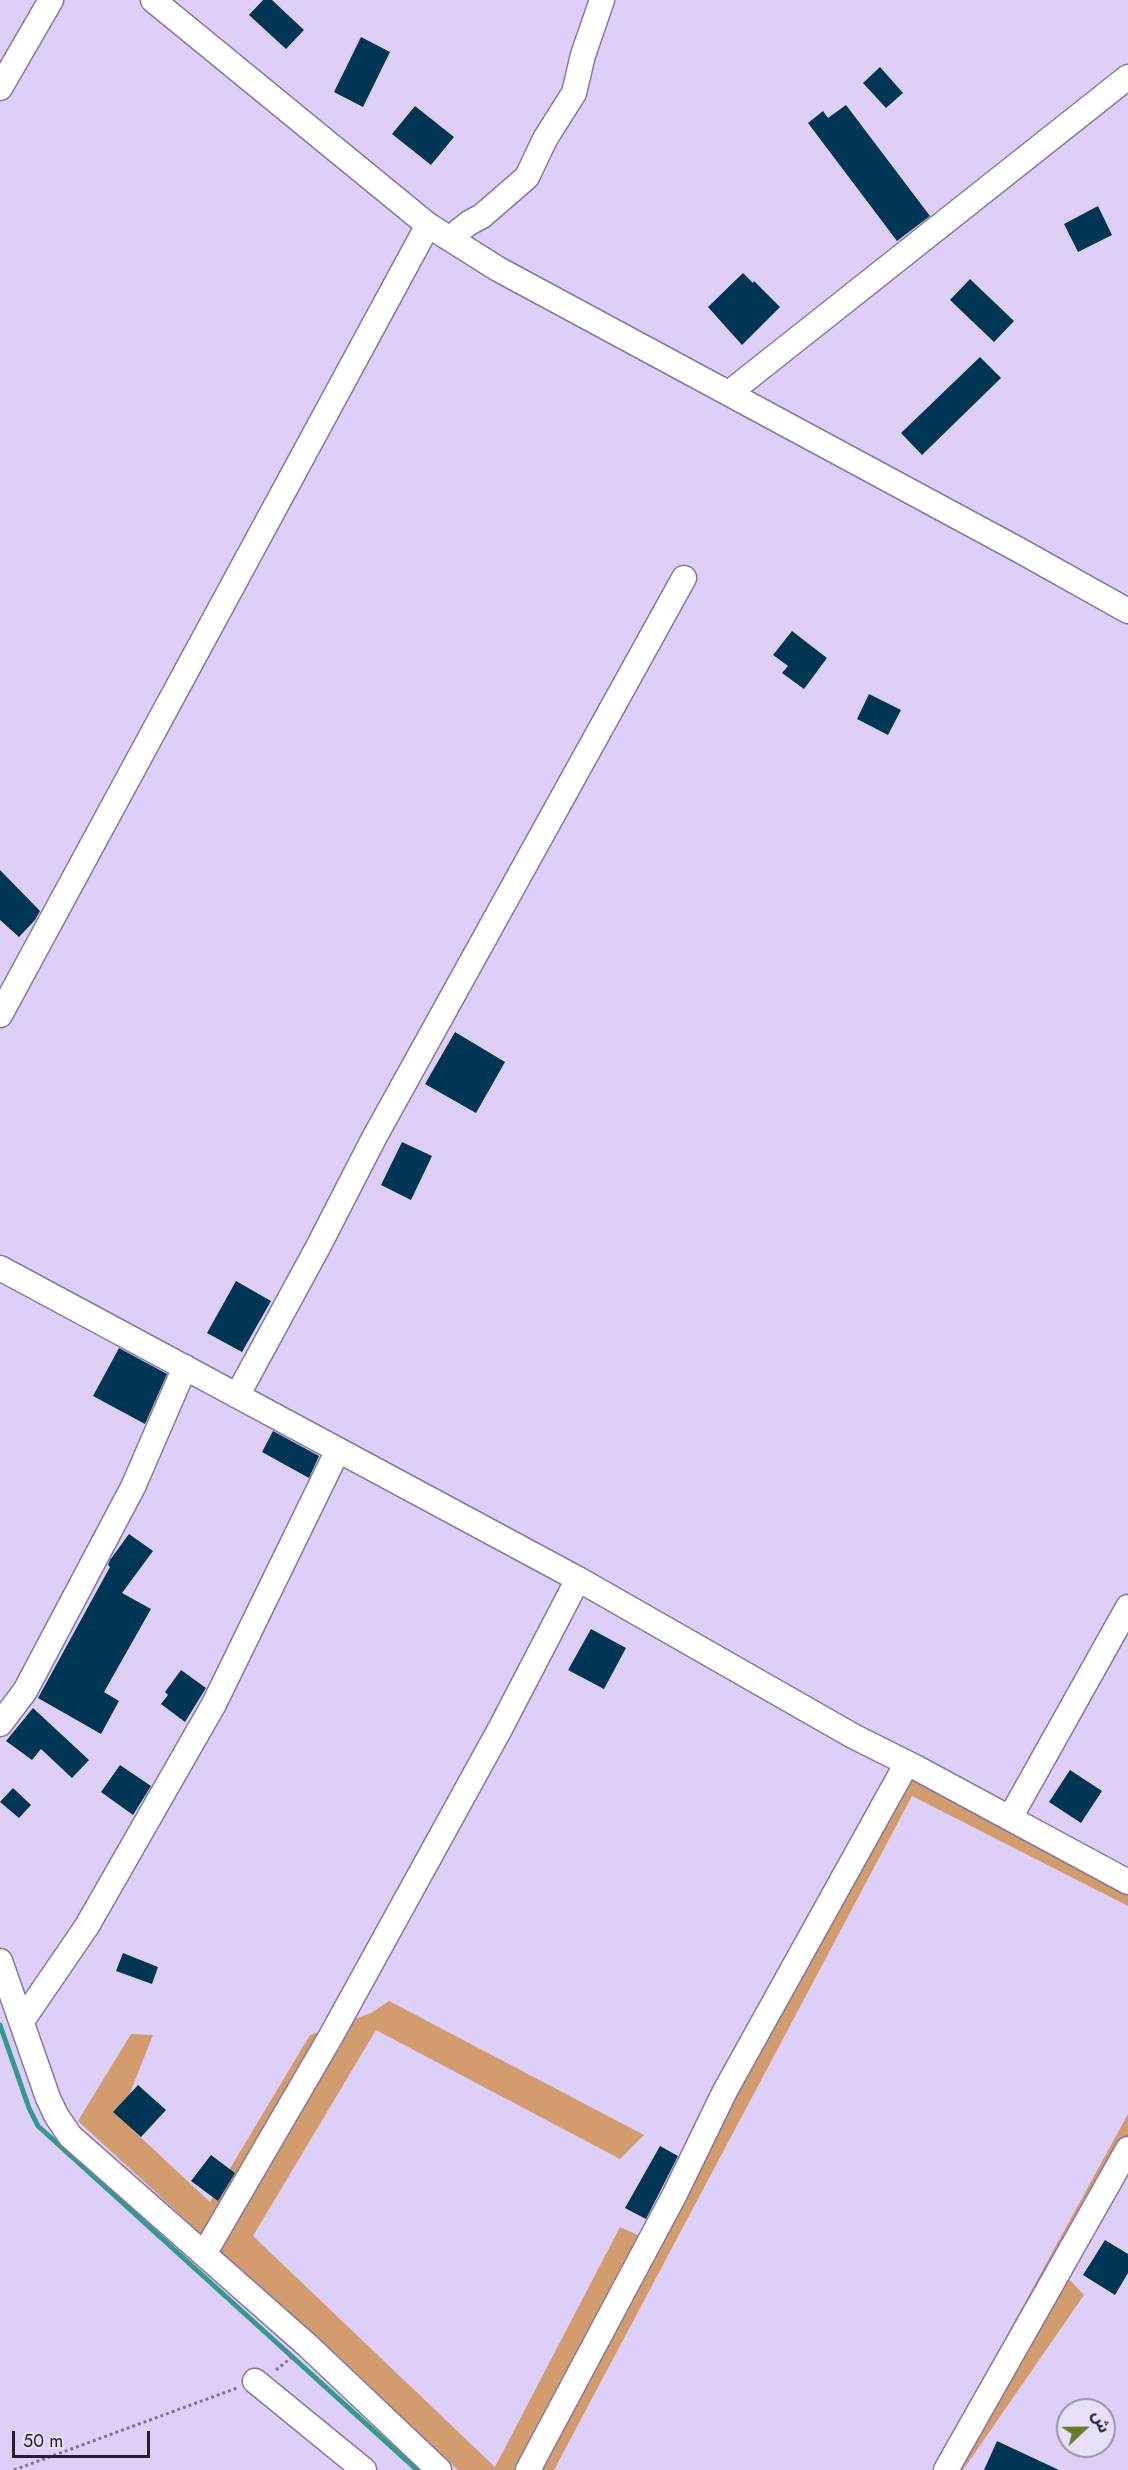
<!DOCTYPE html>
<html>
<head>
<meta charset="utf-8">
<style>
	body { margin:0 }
	#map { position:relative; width:1128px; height:2470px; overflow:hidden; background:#decff9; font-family:Jost,"Noto Sans Arabic",sans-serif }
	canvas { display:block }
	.north { position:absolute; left:1056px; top:2398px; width:60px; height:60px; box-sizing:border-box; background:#e8e0f9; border:2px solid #9a93a8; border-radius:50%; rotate:68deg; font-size:16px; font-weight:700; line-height:24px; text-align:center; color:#251f2e }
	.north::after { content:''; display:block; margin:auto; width:21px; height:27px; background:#697b2a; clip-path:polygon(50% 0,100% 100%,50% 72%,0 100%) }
	.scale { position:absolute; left:12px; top:2431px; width:138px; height:27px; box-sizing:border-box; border:3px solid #251f2e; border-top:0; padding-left:8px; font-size:18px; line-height:21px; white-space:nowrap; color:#251f2e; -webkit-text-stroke:4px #e8e0f9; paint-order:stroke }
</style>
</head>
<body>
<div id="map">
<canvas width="1128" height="2470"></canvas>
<div class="north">ش</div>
<div class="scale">50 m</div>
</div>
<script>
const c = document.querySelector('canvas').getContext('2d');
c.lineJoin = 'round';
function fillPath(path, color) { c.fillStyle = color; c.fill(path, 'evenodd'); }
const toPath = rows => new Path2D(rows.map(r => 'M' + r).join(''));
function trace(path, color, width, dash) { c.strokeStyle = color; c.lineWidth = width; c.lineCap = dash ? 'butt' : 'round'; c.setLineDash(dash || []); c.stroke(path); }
fillPath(toPath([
	[908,1767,1128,1884,1128,1906,912,1796,554,2470,458,2470,78,2121,131,2034,153,2035,120,2118,210,2202,310,2035,371,2013,389,2001,644,2135,620,2159,376,2030,253,2236,495,2467,620,2227,651,2241],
	[1128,2114,1128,2163,1066,2276,1084,2295,963,2470,953,2470,937,2463]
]), '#d29c6e');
trace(toPath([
	[0,2025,29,2108,38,2126,417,2470]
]), '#37988d', 5);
fillPath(toPath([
	[263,0,272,0,304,30,286,49,249,15],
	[361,37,390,52,363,107,334,92],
	[880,67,903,93,886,108,863,83],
	[846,105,930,216,897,241,808,123,823,111,828,118],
	[415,106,454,137,431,165,392,134],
	[1098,206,1112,235,1078,252,1064,224],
	[743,273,753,283,754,281,780,307,742,345,708,307],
	[970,279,1014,321,994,342,950,300],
	[980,357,1001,378,922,455,901,433],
	[792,631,827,658,804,689,782,673,788,666,773,655],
	[869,694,901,710,888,735,857,719],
	[0,870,40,911,35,920,19,937,0,920],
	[455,1032,505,1062,476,1113,425,1084],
	[402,1142,432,1156,411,1200,381,1185],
	[236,1281,271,1301,242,1352,207,1333],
	[119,1348,167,1374,145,1424,93,1396],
	[273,1431,319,1456,309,1478,262,1452],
	[129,1534,153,1551,122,1593,151,1609,104,1692,119,1701,101,1734,38,1698,110,1567,108,1565,110,1560],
	[591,1629,626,1648,604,1689,568,1670],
	[181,1670,206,1688,185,1722,161,1704,168,1695,165,1692],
	[33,1708,89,1760,72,1778,41,1749,32,1760,6,1741],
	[120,1765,151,1786,133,1815,101,1792],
	[1070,1770,1102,1791,1081,1823,1049,1802],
	[13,1788,31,1805,19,1818,0,1802],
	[123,1953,158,1967,152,1984,116,1971],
	[138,2085,166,2110,141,2137,113,2112],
	[660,2146,678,2156,646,2219,625,2208],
	[211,2155,235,2173,218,2201,191,2181],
	[1105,2240,1128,2254,1128,2273,1115,2295,1083,2275],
	[997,2441,1059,2470,984,2470]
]), '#003653');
const minor = toPath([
	[153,0,428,225,498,269,1019,550,1128,611],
	[0,88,51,0],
	[452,240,459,231,469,223,482,216,527,177,545,139,574,93,583,55,602,0],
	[729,393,1128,77],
	[0,1015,428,225],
	[0,1268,578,1579,853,1736,915,1767,1128,1882],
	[237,1396,318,1247,374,1138,684,578],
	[0,1724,25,1691,133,1487,185,1367],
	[1010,1818,1128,1607],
	[0,1961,48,2098,56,2115,70,2136,307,2345,439,2470],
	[22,2021,87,1926,214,1704,338,1450],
	[204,2254,331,2036,500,1729,578,1579],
	[255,2381,364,2470],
	[528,2470,675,2194,725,2091,907,1763],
	[946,2470,1128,2149]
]);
trace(minor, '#86799f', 27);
trace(toPath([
	[276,2370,292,2357],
	[14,2470,237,2388]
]), '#807692', 3, [3, 3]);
trace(minor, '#fff', 24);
</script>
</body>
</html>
